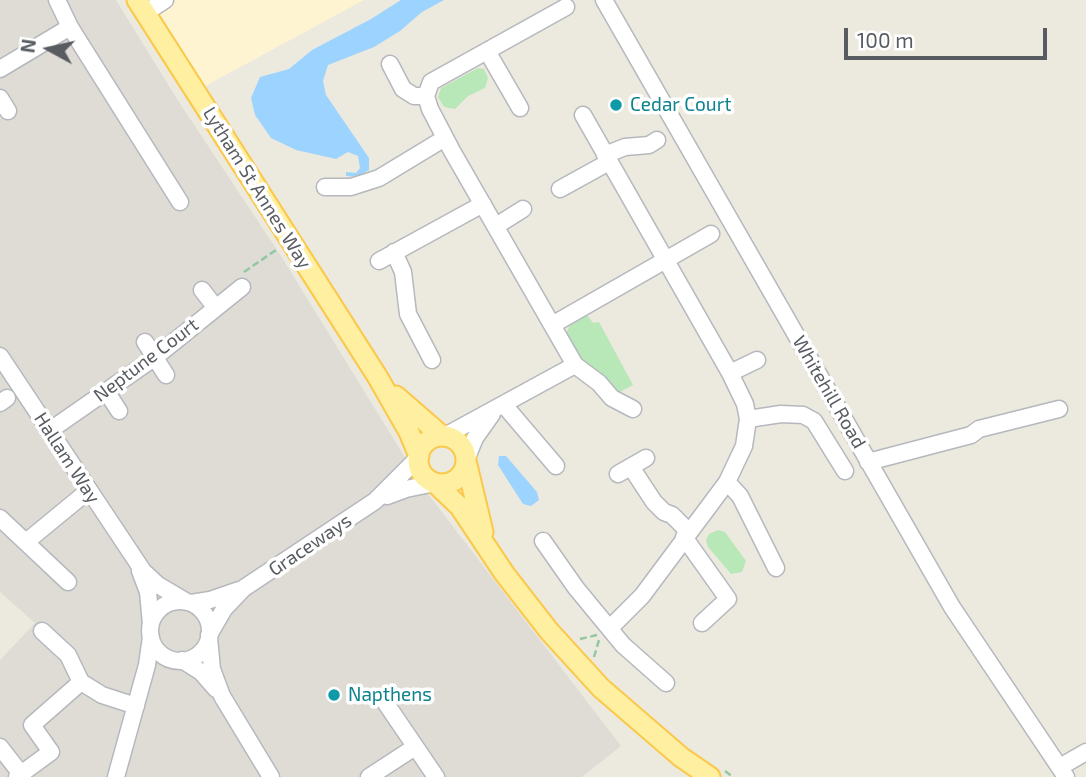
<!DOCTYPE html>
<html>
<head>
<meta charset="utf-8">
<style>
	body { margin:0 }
	#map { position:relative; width:1086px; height:777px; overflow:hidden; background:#ece9de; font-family:"Exo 2",sans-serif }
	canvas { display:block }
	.north { position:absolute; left:14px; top:14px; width:70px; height:70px; -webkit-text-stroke:5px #fff; paint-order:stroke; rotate:278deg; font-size:19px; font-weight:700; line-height:28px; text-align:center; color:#585c61 }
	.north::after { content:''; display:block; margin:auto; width:24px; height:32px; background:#585c61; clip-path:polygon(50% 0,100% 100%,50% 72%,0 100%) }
	.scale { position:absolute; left:844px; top:28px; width:203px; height:32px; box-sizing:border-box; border:4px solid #585c61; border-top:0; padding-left:9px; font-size:21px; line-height:24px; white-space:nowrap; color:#585c61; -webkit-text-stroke:5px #fff; paint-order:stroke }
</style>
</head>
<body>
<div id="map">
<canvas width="1086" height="777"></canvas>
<div class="north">N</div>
<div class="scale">100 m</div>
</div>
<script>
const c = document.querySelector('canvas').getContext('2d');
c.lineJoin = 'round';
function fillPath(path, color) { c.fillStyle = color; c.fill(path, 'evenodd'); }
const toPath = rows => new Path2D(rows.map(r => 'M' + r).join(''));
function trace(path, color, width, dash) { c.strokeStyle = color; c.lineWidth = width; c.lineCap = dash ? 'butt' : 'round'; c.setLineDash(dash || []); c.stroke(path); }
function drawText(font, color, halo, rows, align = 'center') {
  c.font = font + ' "Exo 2",sans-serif'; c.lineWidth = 7; c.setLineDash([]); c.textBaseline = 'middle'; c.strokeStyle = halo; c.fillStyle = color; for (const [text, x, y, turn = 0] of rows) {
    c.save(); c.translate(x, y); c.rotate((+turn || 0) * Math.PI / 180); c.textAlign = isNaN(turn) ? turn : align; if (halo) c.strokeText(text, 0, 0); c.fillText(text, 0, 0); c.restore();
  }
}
fillPath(toPath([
	[137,0,364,0,196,91]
]), '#fff4d1');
fillPath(toPath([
	[0,0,116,0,177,99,281,256,425,490,621,746,582,777,0,777,0,660,35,623,0,592]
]), '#dfdcd6');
fillPath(toPath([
	[478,68,484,69,488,78,485,88,468,96,455,109,444,107,438,97,441,88],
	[587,315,593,323,599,322,633,385,620,392,615,392,586,372,566,334,570,324],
	[718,530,725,532,746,561,742,572,731,574,708,547,706,540,709,534]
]), '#b8e7b8');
fillPath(toPath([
	[401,0,444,0,422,12,400,31,374,47,328,65,323,81,326,95,369,158,369,170,357,177,346,176,346,172,356,173,360,168,358,156,348,152,336,159,296,150,271,138,255,115,251,98,260,77,289,69,312,50,371,19],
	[499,456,506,456,537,492,539,500,531,506,523,504,498,465]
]), '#9cd4ff');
const minor = toPath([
	[57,0,70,27,180,202],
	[604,0,952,607,1066,777],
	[145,13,165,0],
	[487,51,520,108],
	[390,64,403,89,414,96,426,96],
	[0,69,70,27],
	[0,98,8,111],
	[583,115,730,373,745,404,748,419,744,446,727,482,642,596,610,628],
	[605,155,625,147,649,145,657,140],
	[325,187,351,187,379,178,445,138],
	[560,189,609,162],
	[496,226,523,209],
	[394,252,403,272,408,314,432,360],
	[379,261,483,204],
	[202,290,216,308],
	[552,325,711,234],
	[145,342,166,375],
	[0,356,143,571,158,585,185,601],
	[575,365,599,383,612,398,633,409],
	[730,373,757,360],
	[106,391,119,411],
	[0,403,7,398],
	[504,405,556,466],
	[748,419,781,414,803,415,814,421,845,471],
	[49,431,154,358,242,287],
	[443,437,575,365,452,151,430,109,426,96,431,82,566,7],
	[466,460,475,438,492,414],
	[868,462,971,435,979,429,1059,409],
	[631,467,654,502,664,512,672,515,689,532],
	[618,474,646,458],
	[727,482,740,496,776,568],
	[387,496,406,489,435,483],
	[0,518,68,582],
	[684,537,728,599,702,623],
	[543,541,576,588,623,645,666,683],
	[26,542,88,491],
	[140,571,148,592,151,624],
	'150 631a30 30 0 1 1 60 0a30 30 0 1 1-60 0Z',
	[191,603,210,600,239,590],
	[42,631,68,655,81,682],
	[209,635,224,609,244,588,375,501,418,458],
	[209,638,212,669,222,696,271,777],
	[182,660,201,672,216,689],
	[385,702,436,777],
	[0,747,21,774,17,777],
	[1060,767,1086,752],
	[22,777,21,774,51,752,32,725,81,682,102,695,136,706],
	[116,777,147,665,151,637],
	[369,777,415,747]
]);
const major = toPath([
	[137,0,377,376,409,432,419,456],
	[396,396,442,436],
	'418 460a24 24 0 1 1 48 0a24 24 0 1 1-48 0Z',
	[466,461,483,532],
	[436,484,460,507,504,573,549,631,601,688,681,757,710,777]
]);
trace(minor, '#b5b8bd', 19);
trace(major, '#fbc849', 23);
trace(toPath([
	[244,272,276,250],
	[580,639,597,635],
	[594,657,599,640],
	[725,771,733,777]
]), '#92c8a1', 2.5, [7, 3.5]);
trace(minor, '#fff', 16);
trace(major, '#ffefa1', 19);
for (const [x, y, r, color] of [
	[616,105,7,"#0f9aa8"],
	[334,695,7,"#0f9aa8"]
]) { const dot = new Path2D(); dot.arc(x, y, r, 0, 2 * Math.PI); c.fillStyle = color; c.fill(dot); trace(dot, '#fff', 2.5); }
drawText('19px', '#0d838f', '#fff', [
	["Cedar Court",630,105],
	["Napthens",348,695]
], 'left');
drawText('19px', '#585c61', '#fff', [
	["Lytham St Annes Way",257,188,58],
	["Neptune Court",146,360,-37],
	["Whitehill Road",829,392,60],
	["Hallam Way",67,458,57],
	["Graceways",310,545,-34]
]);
</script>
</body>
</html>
